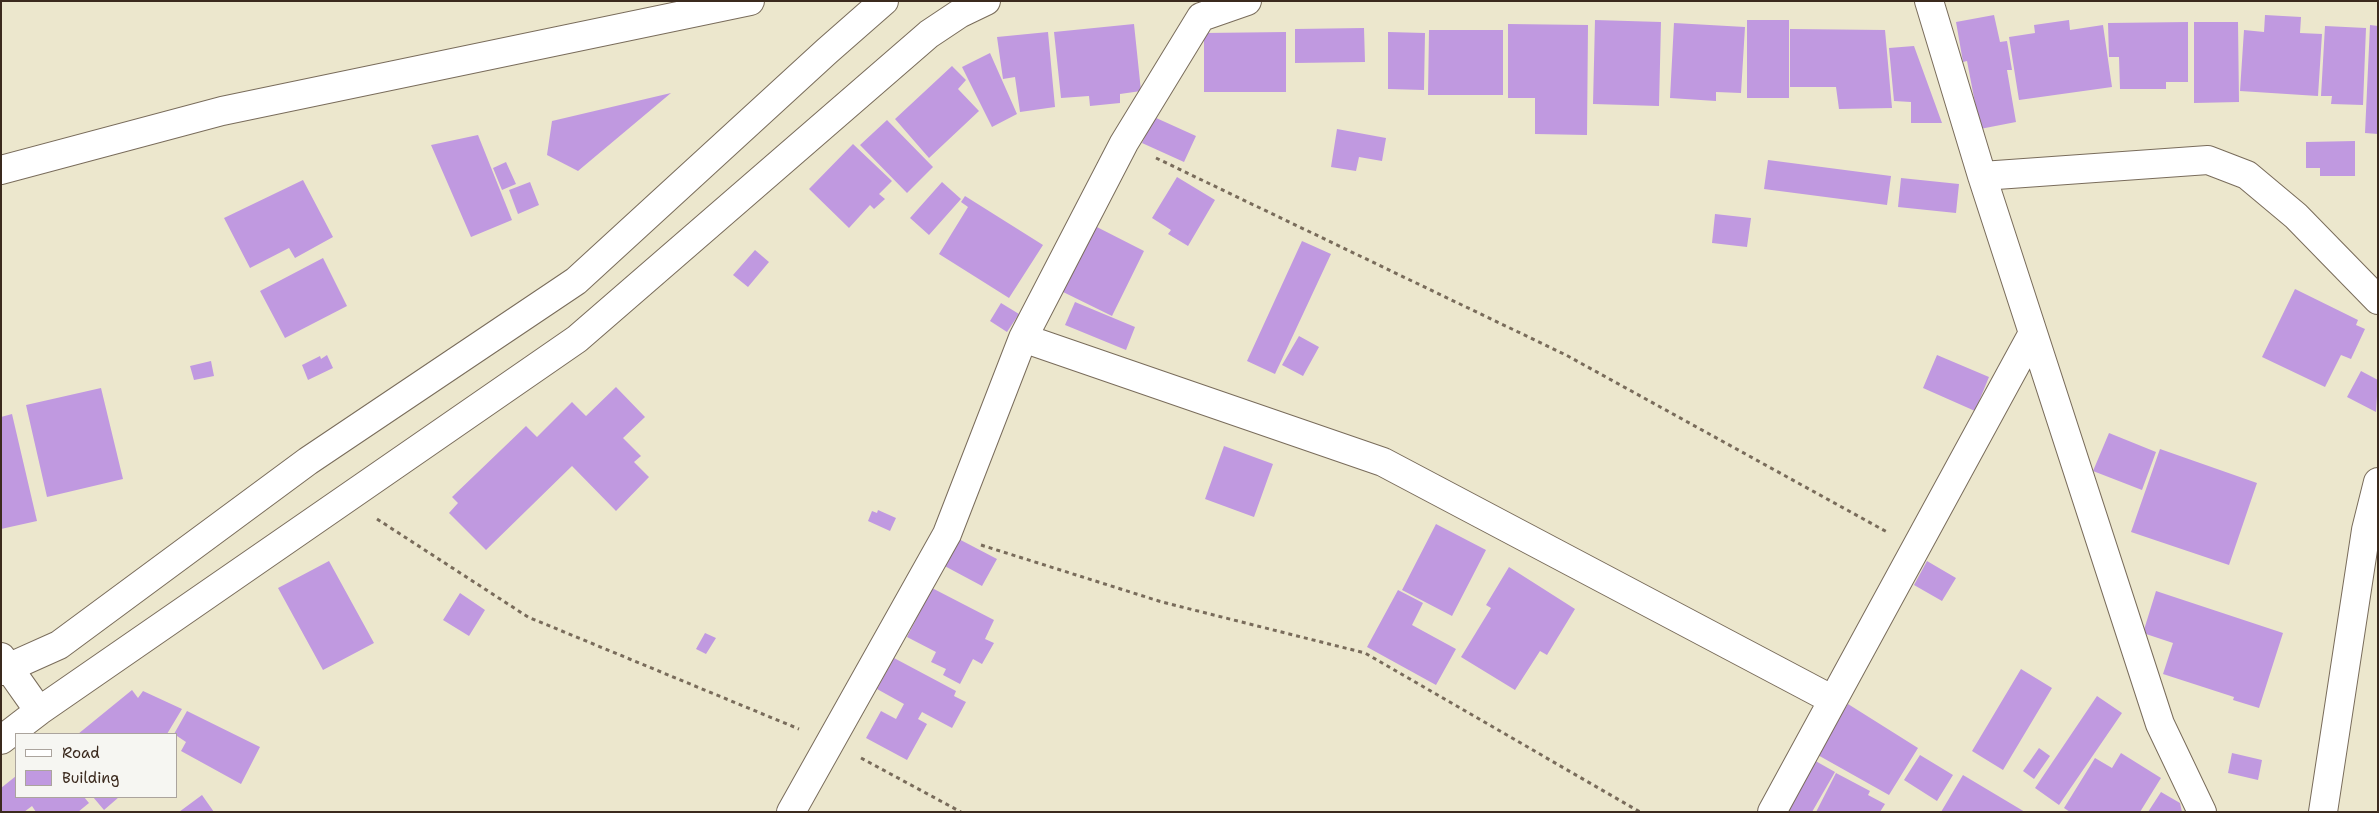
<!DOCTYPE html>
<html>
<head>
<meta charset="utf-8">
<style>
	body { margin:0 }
	#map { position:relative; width:2379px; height:813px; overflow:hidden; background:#ece7cd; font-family:"Shantell Sans",sans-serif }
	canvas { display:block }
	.frame { position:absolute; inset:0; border:2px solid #3b2a1e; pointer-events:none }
	.legend { position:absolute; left:15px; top:733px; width:162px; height:65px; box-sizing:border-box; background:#f6f6f2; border:1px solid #aba49d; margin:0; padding:6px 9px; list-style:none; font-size:15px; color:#3b2a1e }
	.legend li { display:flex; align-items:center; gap:10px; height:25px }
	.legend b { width:25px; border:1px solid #aba49d }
</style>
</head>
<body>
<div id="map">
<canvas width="2379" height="813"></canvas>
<div class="frame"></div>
<ul class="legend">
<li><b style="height:6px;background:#fff"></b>Road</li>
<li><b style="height:14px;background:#c099e0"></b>Building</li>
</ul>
</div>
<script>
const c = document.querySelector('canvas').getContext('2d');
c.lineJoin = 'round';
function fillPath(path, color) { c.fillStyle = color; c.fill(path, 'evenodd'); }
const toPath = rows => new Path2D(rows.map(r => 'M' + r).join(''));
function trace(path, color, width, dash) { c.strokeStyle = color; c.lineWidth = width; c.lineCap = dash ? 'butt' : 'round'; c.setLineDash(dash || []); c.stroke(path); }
fillPath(toPath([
	[1994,15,2000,42,2007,41,2012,70,2007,70,2016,122,1980,129,1967,61,1963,62,1956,22],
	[2265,15,2301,17,2300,33,2322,34,2318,96,2240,91,2244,30,2264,32],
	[1595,20,1661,22,1659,106,1593,104],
	[1747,20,1789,20,1789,98,1747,98],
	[2069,20,2070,30,2103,25,2112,87,2019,100,2009,37,2035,33,2034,25],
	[2188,22,2188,82,2166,82,2166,89,2120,89,2119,57,2109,57,2108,23],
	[2194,22,2238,22,2239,102,2194,103],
	[1674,23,1745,27,1741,93,1716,92,1716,101,1670,98],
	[1134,24,1141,91,1120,94,1120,103,1090,106,1089,96,1061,98,1054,32],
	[1508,24,1588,25,1587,135,1535,134,1535,98,1508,98],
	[2370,25,2378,26,2378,134,2365,133],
	[2325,26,2366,28,2363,105,2331,104,2332,96,2321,96],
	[1364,28,1365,62,1295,63,1295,29],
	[1790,29,1885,30,1892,108,1839,109,1836,87,1790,87],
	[1429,30,1503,30,1503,95,1428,95],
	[1048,32,1055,107,1020,112,1015,77,1003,79,997,37],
	[1286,32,1286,92,1204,92,1204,33],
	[1388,32,1425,33,1424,90,1388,89],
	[1914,46,1942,123,1911,123,1911,102,1894,101,1889,48],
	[990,53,1017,114,992,127,962,67],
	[952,66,966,80,958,89,979,111,929,158,895,119],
	[671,93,578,171,547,155,552,121],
	[1154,117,1196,136,1184,162,1142,143],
	[887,120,933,167,907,193,860,145],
	[1337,129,1386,138,1382,161,1359,157,1356,171,1331,167],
	[478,135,512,220,471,237,431,145],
	[2355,141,2355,176,2320,176,2320,168,2306,168,2306,142],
	[853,144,892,181,879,194,885,199,874,209,870,205,849,228,809,189],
	[1768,160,1891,176,1887,205,1764,189],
	[506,162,516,184,502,190,493,168],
	[1177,177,1215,200,1188,246,1168,234,1171,230,1152,218],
	[1901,178,1959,184,1956,213,1898,207],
	[303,180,333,237,295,258,289,248,250,268,224,218],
	[530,182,539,205,518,214,509,190],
	[942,182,961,199,929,235,910,218],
	[965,196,1043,245,1009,298,939,254,968,207,961,202],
	[1715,214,1751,218,1747,247,1712,243],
	[1089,223,1144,251,1112,316,1057,289],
	[1302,241,1331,254,1275,374,1247,361],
	[755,250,769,262,748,287,733,275],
	[323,258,347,306,285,338,260,291],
	[2295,289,2358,320,2356,325,2365,329,2351,359,2341,355,2325,387,2262,357],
	[1075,302,1135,327,1126,350,1065,325],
	[1001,303,1019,314,1007,332,990,321],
	[1299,336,1319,347,1303,376,1282,365],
	[327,355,333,368,308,380,302,365,320,356,321,359],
	[1937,355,1989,377,1975,411,1923,388],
	[211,361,214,376,194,380,190,366],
	[2361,371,2378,380,2376,412,2347,397],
	[616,387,645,417,623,438,641,456,634,462,649,477,616,511,572,466,486,550,449,513,458,503,452,497,526,426,537,437,572,402,586,416],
	[101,388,123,479,47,497,26,405],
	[12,414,37,521,1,529,1,417],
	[2109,433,2156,452,2142,490,2093,471],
	[1224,446,1273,464,1254,517,1205,499],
	[2160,449,2257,483,2229,565,2131,532],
	[878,510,896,518,890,531,868,521,872,511,877,513],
	[1436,524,1486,550,1452,616,1402,590],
	[953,536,997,559,982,586,939,563],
	[329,561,374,643,323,670,278,588],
	[1927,561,1956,578,1942,601,1914,585],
	[1509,567,1575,609,1547,655,1540,651,1515,690,1461,657,1491,608,1486,605],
	[932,588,994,620,985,639,994,643,982,664,973,659,960,684,943,675,946,669,931,662,936,652,907,637],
	[1398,590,1423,603,1412,625,1456,649,1436,685,1367,647],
	[2156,591,2283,633,2259,708,2233,700,2234,697,2163,674,2173,643,2143,633],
	[460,593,485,610,469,636,443,620],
	[705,633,716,638,706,654,696,649],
	[894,658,956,691,954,696,966,702,952,728,922,712,918,719,927,724,907,760,866,738,881,711,896,719,904,704,877,689],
	[2021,669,2052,688,2003,770,1972,751],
	[132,690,138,698,143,691,182,709,167,734,78,734],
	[2097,696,2122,713,2059,805,2035,788],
	[1848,704,1918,748,1889,795,1816,754],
	[187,711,260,747,241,784,181,751,186,742,174,734],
	[2039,748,2050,756,2034,779,2023,771],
	[2121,753,2161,778,2140,812,2070,812,2064,808,2095,758,2112,768],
	[2232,753,2262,760,2258,780,2228,773],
	[1920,755,1953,775,1937,801,1904,780],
	[1812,759,1835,772,1812,812,1781,812],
	[1836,773,1870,791,1868,795,1885,804,1880,812,1816,812],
	[1963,775,2025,812,1941,812],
	[16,776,16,797,84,797,89,803,78,812,36,812,32,806,24,812,1,812,1,788],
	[2161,792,2180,803,2182,812,2148,812],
	[202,795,214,812,179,812],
	[93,797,119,797,104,810]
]), '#c099e0');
const minor = toPath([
	[1929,1,1982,176,2160,724,2202,812],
	[1,170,222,111,750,1],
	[1982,176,2208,160,2247,175,2296,216,2378,300],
	[1023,338,1383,462,1833,700],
	[1,657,39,711,1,740],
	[1,671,59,645,308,461,576,281,827,51,884,1],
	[39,711,577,339,929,34,959,14,986,1],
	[791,812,947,534,1023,338,1124,143,1201,17,1247,1],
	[1772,812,2033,333],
	[2323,812,2366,530,2378,482]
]);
trace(minor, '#796c5b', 30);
trace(toPath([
	[1156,158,1566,355,1887,532],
	[377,519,528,617,799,729],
	[981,545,1162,602,1365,653,1640,812],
	[861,758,961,812]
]), '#796c5b', 3, [4, 4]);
trace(minor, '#fff', 28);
</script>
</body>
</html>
